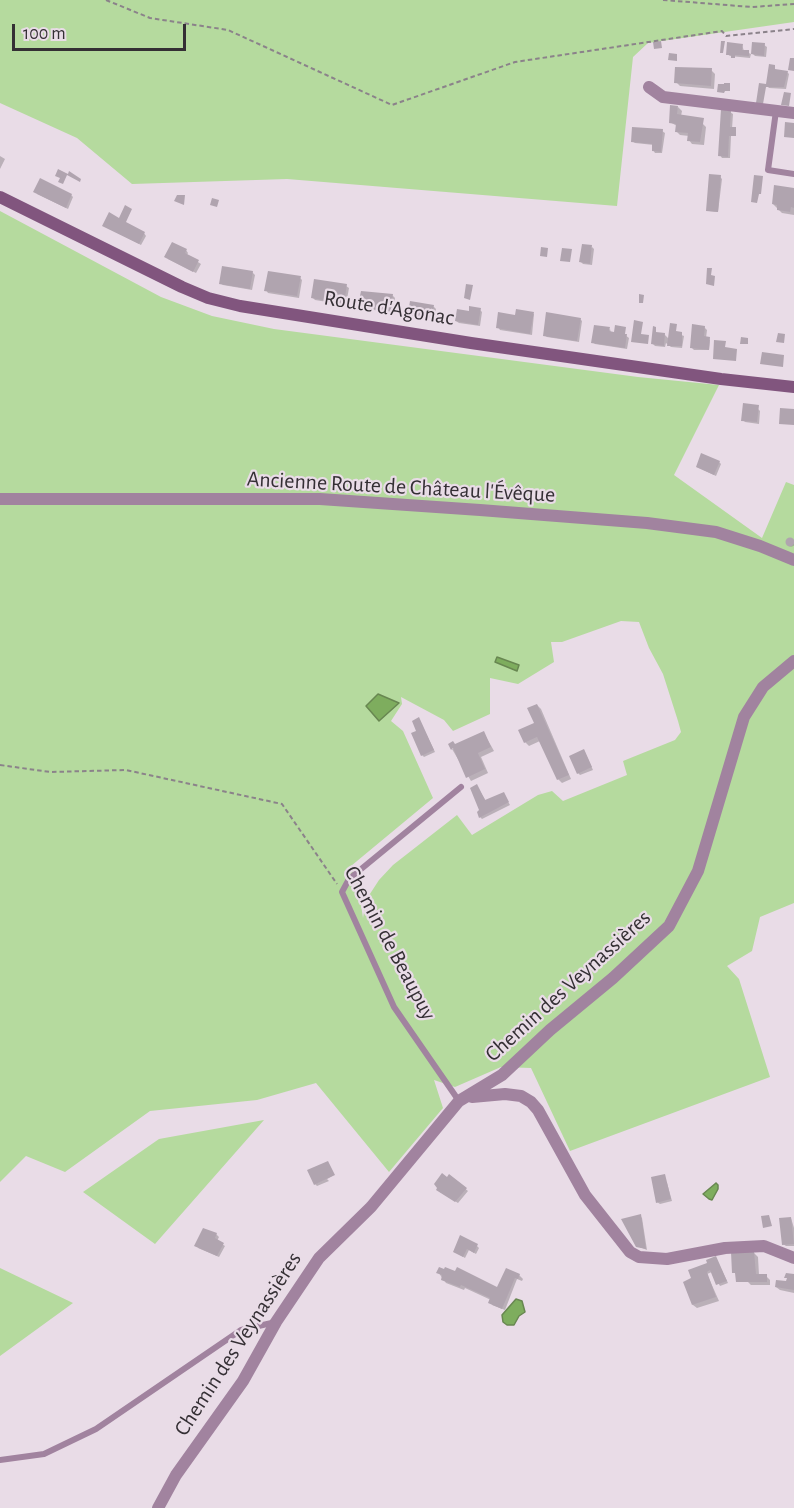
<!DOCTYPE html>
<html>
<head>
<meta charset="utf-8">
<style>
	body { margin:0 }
	#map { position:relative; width:794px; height:1508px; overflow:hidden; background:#e9dce7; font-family:"Alegreya Sans",sans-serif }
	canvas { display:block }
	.scale { position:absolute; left:12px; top:24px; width:174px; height:27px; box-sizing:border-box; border:3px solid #342f34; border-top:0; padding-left:8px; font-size:18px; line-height:21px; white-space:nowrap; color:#342f34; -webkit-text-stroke:4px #e9dce7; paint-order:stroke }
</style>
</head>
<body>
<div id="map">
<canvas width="794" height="1508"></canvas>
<div class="scale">100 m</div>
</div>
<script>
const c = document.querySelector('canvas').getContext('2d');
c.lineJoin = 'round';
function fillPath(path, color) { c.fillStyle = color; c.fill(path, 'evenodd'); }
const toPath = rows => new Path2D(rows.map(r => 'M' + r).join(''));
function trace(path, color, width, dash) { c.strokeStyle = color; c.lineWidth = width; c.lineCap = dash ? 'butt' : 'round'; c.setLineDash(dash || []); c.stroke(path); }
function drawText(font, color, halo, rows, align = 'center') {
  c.font = font + ' "Alegreya Sans",sans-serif'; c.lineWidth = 4.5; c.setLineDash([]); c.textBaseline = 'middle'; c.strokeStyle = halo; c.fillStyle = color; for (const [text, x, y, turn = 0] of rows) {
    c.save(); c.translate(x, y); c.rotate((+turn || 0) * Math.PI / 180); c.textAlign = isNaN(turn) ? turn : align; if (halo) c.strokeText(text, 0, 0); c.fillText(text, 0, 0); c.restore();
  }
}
fillPath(toPath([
	[0,0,794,0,794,22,648,43,633,57,617,206,287,179,132,184,77,138,0,103],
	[0,211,161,297,212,316,274,329,638,377,719,385,674,475,762,538,786,482,794,485,794,903,760,917,752,951,727,966,739,979,770,1077,570,1151,531,1068,501,1067,455,1087,434,1080,443,1108,389,1172,316,1083,257,1100,150,1111,65,1172,26,1156,0,1182],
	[621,621,639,622,649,648,663,674,678,721,681,732,675,740,623,761,627,775,563,801,552,791,538,795,472,835,457,815,393,865,379,880,366,900,363,918,358,884,351,866,433,798,403,731,391,721,402,704,401,697,444,720,453,731,490,714,490,678,518,684,554,662,551,642,562,642],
	[264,1120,155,1244,83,1192,159,1139],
	[0,1268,73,1303,0,1356]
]), '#b5da9e');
const water = toPath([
	[497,657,519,665,517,671,495,662,497,657],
	[378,694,399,703,379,721,366,706,378,694],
	[716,1183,718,1185,718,1189,712,1200,709,1199,703,1194,716,1183],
	[516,1299,522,1301,525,1312,519,1316,514,1325,507,1325,503,1322,502,1315,516,1299]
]);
fillPath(water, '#7ead5e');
trace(water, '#688751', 1.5);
fillPath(toPath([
	[742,45,744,51,751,54,750,58,730,56,727,54],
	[764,45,767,47,766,57,755,56,753,54],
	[774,66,775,70,787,72,789,74,786,89,769,88,767,86],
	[711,70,715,74,714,89,680,86,676,82],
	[678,107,682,111,681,116,701,122,706,127,704,145,692,144,689,140,689,136,680,135,676,131,677,126,670,122],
	[730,112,733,114,732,129,736,130,736,136,731,136,730,158,722,158,720,155],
	[662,131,665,133,662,153,655,153,653,150,654,145,635,143,632,141],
	[0,156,5,159,0,169],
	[720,177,722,179,718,212,709,211],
	[794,190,794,215,782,213,773,204],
	[37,194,71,195,73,197,68,209],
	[106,227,144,233,146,236,141,245],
	[592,247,594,249,592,265,583,264,581,262],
	[186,250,188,253,187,255,201,264,196,273,168,259],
	[252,272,255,275,252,290,223,285,220,283],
	[300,278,302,280,299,298,268,293,266,290],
	[346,286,349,288,346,305,315,300,313,298],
	[393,296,395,298,392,313,362,308,360,306],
	[411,303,434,307,436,309,434,319,412,316,410,313],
	[480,310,482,312,480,326,459,323,456,321,470,312],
	[534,314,532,335,500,330,498,327,517,316],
	[580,319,582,321,579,342,547,337,544,335],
	[676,325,676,333,684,336,682,348,671,347,666,343,665,347,655,346,653,344,664,334,669,339],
	[704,327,707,330,706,338,710,340,709,350,694,350,691,347],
	[625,328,625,335,629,338,627,349,595,344,593,342,610,329,611,333],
	[758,409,760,411,759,424,745,422,743,420],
	[719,462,721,464,716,476,697,467],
	'787.5 543a3.5 3.5 0 1 1 7 0a3.5 3.5 0 1 1-7 0Z',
	[537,705,541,709,571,779,562,783,558,779,540,741,529,746,525,742,536,724],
	[419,719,435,752,424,757,422,755,418,731],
	[484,733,494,751,481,757,488,773,471,781,452,749],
	[584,750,593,770,580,775,578,773],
	[477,786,486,801,505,796,510,805,482,819,480,817],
	[334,1175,327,1179,329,1181,317,1186,315,1184],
	[450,1176,468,1191,458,1203,440,1192],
	[667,1183,672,1201,660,1204,657,1202],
	[640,1216,642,1218,647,1250,637,1246],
	[791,1218,794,1228,794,1246,786,1246,783,1244],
	[204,1229,216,1234,219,1237,217,1241,225,1246,219,1257,198,1248],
	[477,1246,479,1248,476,1254,469,1250,465,1258,455,1252],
	[754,1253,758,1257,759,1275,766,1276,770,1280,770,1285,751,1285,748,1282,737,1281,737,1275,734,1272],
	[716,1258,728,1283,720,1286,712,1272,707,1274,719,1301,697,1308,693,1305,692,1279],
	[438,1272,498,1289,519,1275,523,1279,522,1281,517,1279,505,1310,492,1305,491,1300,465,1288,464,1290,446,1283],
	[794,1276,794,1293,780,1290,776,1287,788,1283]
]), '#0003');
fillPath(toPath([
	[661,41,662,48,654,49,653,42],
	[721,41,725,41,723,53,720,53],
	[727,42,743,44,742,50,749,50,749,56,735,55,735,58,731,58,731,55,726,55],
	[752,42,765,43,764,56,751,54],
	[669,53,677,54,677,61,668,60],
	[790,58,794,58,794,71,788,70],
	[769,64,775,65,775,69,788,71,784,87,766,87,763,104,756,103,759,83,766,84],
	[675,67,712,68,711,86,674,83],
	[724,83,730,83,730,91,725,91,724,93,717,92,718,84,724,84],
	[784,92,791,93,789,106,781,105],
	[670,105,678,106,677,114,704,118,700,142,687,141,688,133,675,132,676,124,669,123],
	[721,109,731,111,730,127,736,127,736,136,729,136,728,157,718,156],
	[785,122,794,123,794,138,784,137],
	[632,127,663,129,661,152,652,151,652,144,631,142],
	[58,169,68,174,69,171,81,179,80,182,67,175,63,184,58,182,60,178,55,176],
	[709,174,721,175,718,212,706,211],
	[754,175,763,176,761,194,759,194,757,203,751,202],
	[40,178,72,194,66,208,33,192],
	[774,185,794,188,794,208,791,207,790,212,777,210,777,205,772,204],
	[177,195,185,195,184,205,174,201],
	[212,198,219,200,217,207,210,205],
	[125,205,132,209,126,222,145,232,139,244,102,226,109,212,119,218],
	[172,242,187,249,185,253,199,260,193,272,164,257],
	[582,244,592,245,590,264,579,262],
	[541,247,548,248,547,257,540,256],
	[562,248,572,249,570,262,560,261],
	[222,266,253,271,250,289,219,284],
	[707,268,712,268,711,275,715,276,714,286,706,284],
	[268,271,301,276,297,296,264,291],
	[314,279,347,284,344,304,311,298],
	[466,284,473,285,470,300,464,298],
	[361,291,393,294,391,312,358,306],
	[639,294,644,295,643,303,639,303],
	[410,301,434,305,432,318,408,314],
	[469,306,481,308,478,325,455,321,457,309,469,311],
	[516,309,534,312,530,334,496,328,498,312,515,315],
	[546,312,581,318,577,341,543,336],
	[634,320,643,322,641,334,649,335,648,344,631,342],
	[670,323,677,324,676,331,682,332,682,346,667,346],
	[692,324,705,326,704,336,710,337,709,350,690,348],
	[594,325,610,327,609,331,614,332,615,325,626,327,625,334,627,334,625,348,591,343],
	[653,326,656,327,656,332,665,333,664,346,651,344],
	[778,333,785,334,784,343,776,342],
	[741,337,748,338,748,344,740,344],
	[714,340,726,341,725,347,737,349,736,361,713,359],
	[762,352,784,355,783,367,760,364],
	[743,403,759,405,757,422,741,421],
	[780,408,794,409,794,425,779,424],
	[701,453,720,461,714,475,696,467],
	'785.5 542a4.5 4.5 0 1 1 9 0a4.5 4.5 0 1 1-9 0Z',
	[537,704,569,775,557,780,537,737,524,743,518,730,534,723,527,708],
	[419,717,434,750,421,756,411,733,416,731,412,721],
	[484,731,491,747,478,753,485,769,466,778,453,748,451,750,448,744,453,741,455,744],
	[584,749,592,767,577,774,569,756],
	[477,784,485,800,504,792,509,802,479,818,477,812,479,810,470,788],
	[328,1161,335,1175,314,1185,307,1170],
	[442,1173,447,1177,449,1174,467,1188,455,1202,436,1190,437,1188,434,1184],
	[665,1174,671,1199,656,1203,651,1177],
	[641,1214,646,1249,636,1247,621,1219],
	[769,1215,772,1226,763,1228,761,1216],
	[791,1217,794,1244,782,1245,779,1218],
	[203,1228,217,1233,215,1238,224,1243,217,1256,194,1246],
	[460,1235,478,1244,474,1253,467,1249,463,1257,453,1252],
	[754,1251,756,1274,767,1274,767,1282,736,1282,735,1273,732,1273,731,1252],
	[716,1256,727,1281,716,1285,710,1270,707,1272,716,1297,692,1305,683,1282,691,1278,688,1270,707,1263,706,1260],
	[439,1267,444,1269,445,1267,455,1271,457,1267,497,1287,506,1268,520,1274,518,1279,515,1278,502,1309,488,1303,490,1298,461,1285,460,1287,441,1280,442,1275,436,1273],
	[786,1273,794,1274,794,1290,775,1287,776,1280,786,1281,787,1278,784,1278]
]), '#b0a4af');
trace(toPath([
	[106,0,150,18,228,30,392,105,515,62,722,31,726,36,794,29],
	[663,0,752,7,794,4],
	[0,765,50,772,126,770,282,804,337,884]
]), '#8b828a', 2, [4.5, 3]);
trace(toPath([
	[776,111,768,170,794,174],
	[459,1101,394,1007,342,892,349,879,461,787],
	[0,1460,44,1454,96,1429,241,1330,276,1322]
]), '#a1839f', 6);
trace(toPath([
	[649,87,663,97,794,113],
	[0,499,320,499,480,510,647,523,716,532,760,546,794,560],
	[470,1095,472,1097,505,1094,521,1096,531,1102,538,1110,585,1195,630,1252,639,1257,667,1259,725,1248,764,1246,794,1258],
	[158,1508,176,1475,243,1381,276,1322,319,1258,371,1207,459,1101,502,1075,550,1030,613,978,669,926,698,871,744,717,763,687,794,661]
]), '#a1839f', 12);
trace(toPath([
	[0,197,182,287,208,298,240,306,471,343,721,379,794,387]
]), '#81557e', 12);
drawText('22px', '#342f34', '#e9dce7', [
	["Route d'Agonac",389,308,9],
	["Ancienne Route de Château l'Évêque",401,487,3],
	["Chemin de Beaupuy",390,943,62],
	["Chemin des Veynassières",568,986,-42],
	["Chemin des Veynassières",238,1344,-57]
]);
</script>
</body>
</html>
